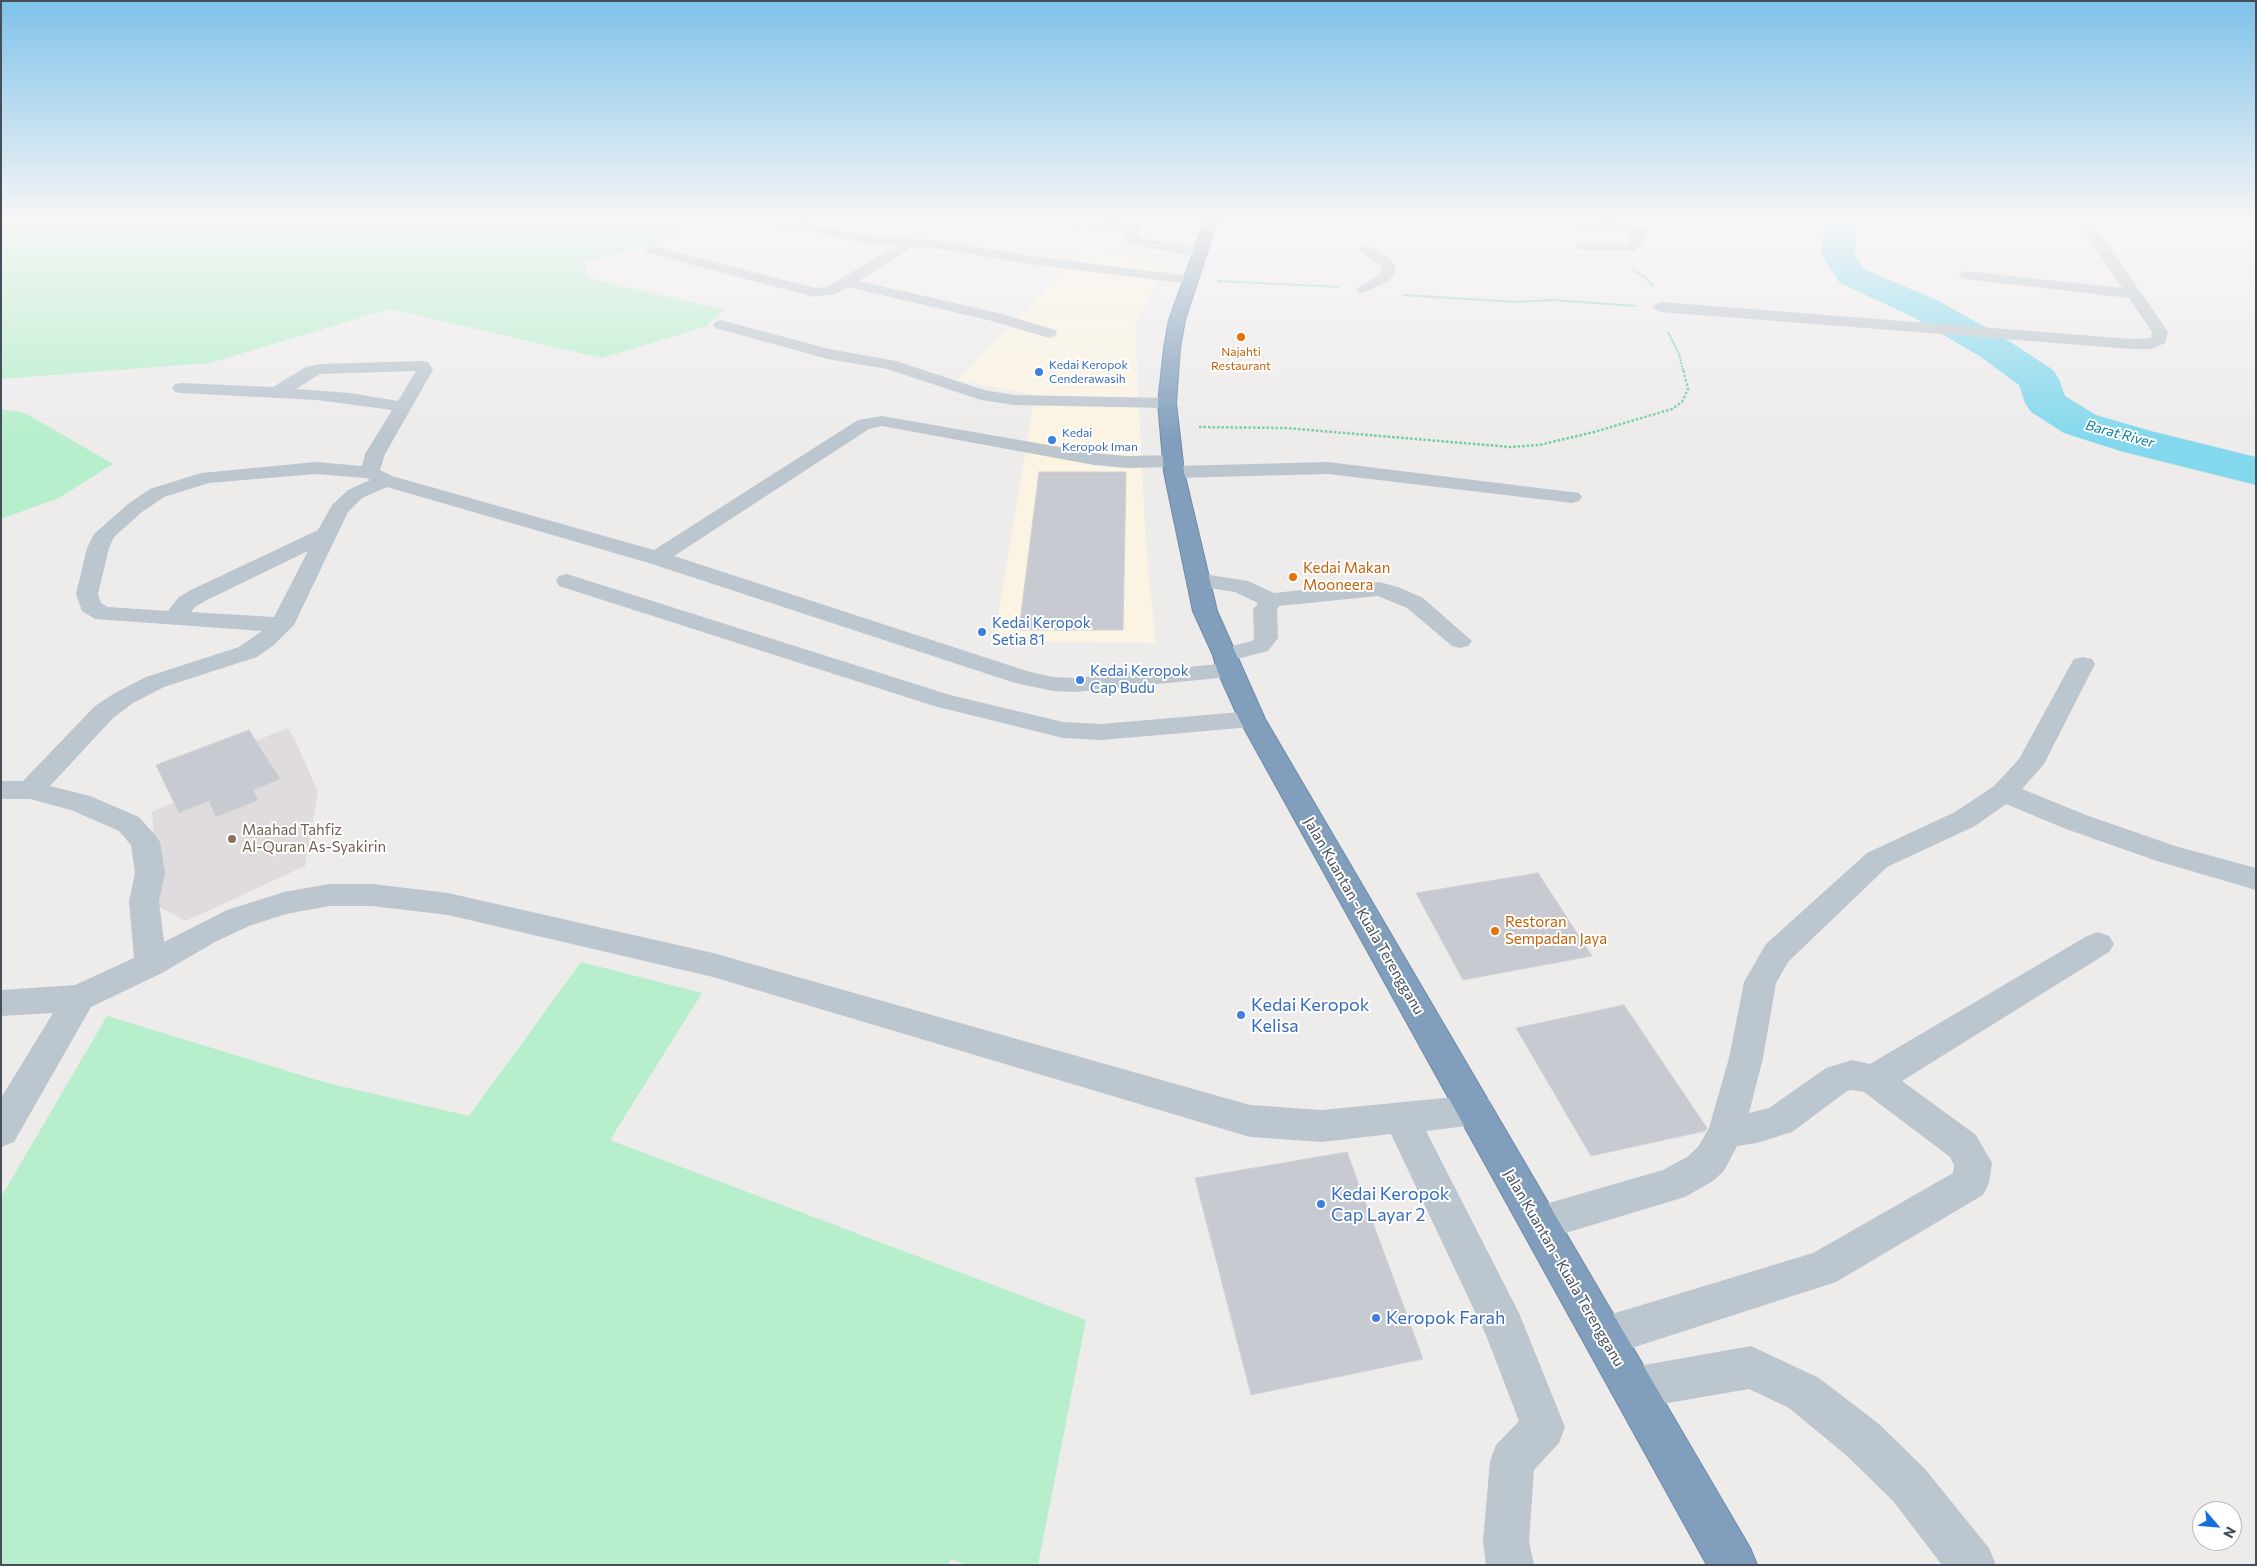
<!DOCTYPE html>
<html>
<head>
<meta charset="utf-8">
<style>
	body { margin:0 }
	#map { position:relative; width:2257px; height:1566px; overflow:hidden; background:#eeebeb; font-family:Commissioner,sans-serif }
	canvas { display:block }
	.frame { position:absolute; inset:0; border:2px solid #444f59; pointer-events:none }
	.north { position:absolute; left:2192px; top:1501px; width:50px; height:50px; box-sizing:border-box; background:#fff; border:1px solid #b4b9bd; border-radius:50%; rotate:117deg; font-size:14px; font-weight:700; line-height:20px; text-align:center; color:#444f59 }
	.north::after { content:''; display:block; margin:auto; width:18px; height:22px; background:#156fdf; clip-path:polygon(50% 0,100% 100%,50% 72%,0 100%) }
</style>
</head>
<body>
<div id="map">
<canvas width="2257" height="1566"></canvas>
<div class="frame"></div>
<div class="north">N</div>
</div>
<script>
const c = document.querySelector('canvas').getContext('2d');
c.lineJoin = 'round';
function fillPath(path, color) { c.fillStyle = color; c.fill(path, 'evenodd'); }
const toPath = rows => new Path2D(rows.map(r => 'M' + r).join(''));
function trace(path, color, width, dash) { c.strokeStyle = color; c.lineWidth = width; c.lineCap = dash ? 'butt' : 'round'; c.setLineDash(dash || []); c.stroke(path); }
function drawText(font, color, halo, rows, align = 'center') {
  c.font = font + ' Commissioner,sans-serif'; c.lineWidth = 4; c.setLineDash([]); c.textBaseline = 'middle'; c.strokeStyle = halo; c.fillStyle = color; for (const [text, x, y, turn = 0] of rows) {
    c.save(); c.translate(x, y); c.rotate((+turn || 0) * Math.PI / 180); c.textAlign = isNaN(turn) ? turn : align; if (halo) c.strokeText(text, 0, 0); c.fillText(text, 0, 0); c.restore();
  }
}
fillPath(toPath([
	[1082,253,1168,261,1135,324,1146,549,1156,643,1000,641,995,635,1033,406,1032,394,958,380]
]), '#fcf4e2');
fillPath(toPath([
	[288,728,296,742,318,792,305,866,186,921,159,907,152,812,174,802,156,765,249,730,255,741]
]), '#e0dcdd');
fillPath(toPath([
	[1,219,714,219,644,247,584,261,589,278,724,310,705,327,602,358,390,309,210,363,1,379],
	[1,409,25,413,113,464,59,498,1,519],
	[581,962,702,993,610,1140,1086,1320,1038,1565,968,1565,951,1559,948,1565,1,1565,1,1197,107,1016,327,1083,469,1116]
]), '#b7efcc');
fillPath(toPath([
	[1821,219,1853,219,1856,228,1855,255,1864,269,1939,301,2009,341,2053,370,2059,379,2065,396,2096,415,2151,431,2256,457,2256,485,2120,451,2064,433,2031,412,2025,403,2019,385,1981,357,1913,317,1840,283,1821,255,1824,228,1821,219]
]), '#83d8ed');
const building = toPath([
	[1039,472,1126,472,1123,630,1019,630,1039,472],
	[249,730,280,779,253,790,258,800,216,817,209,801,179,813,156,765,249,730],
	[1538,873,1592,956,1463,980,1416,893,1538,873],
	[1624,1005,1707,1128,1705,1131,1591,1156,1516,1028,1624,1005],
	[1347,1152,1423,1359,1251,1395,1195,1178,1347,1152]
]);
fillPath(building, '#c8cad1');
trace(building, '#cfd2d8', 1);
const highway = toPath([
	[1205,219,1218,219,1185,320,1180,348,1176,403,1184,472,1217,611,1265,719,1750,1548,1757,1565,1707,1565,1239,719,1217,670,1213,655,1193,611,1164,472,1158,403,1164,348,1169,320,1205,219]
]);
trace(highway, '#6d8aa8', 2);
trace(toPath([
	[1633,270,1645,277,1653,286],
	[1218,281,1339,287],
	[1403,295,1516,302,1553,300,1636,306],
	[1668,332,1679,354,1683,370]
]), '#6fcd9e', 2, [2, 1]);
trace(toPath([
	[1199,427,1286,428,1510,447,1539,445,1594,432,1672,409,1682,402,1688,389,1683,369]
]), '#6fcd9e', 2.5, [2.5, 2]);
fillPath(toPath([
	[129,219,152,219,151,222,126,228,121,227,119,224,121,221,129,219],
	[763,219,789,219,867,236,933,240,1037,257,1191,276,1198,280,1191,284,1037,265,933,248,912,247,859,281,1002,314,1055,330,1057,333,1055,336,1049,338,992,321,848,287,836,294,815,297,647,253,645,250,652,246,815,288,827,287,896,246,867,244,769,223,763,219],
	[1047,219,1091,219,1130,224,1132,219,1145,219,1137,237,1200,249,1207,253,1200,257,1143,247,1126,242,1123,237,1126,231,1053,223,1047,219],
	[1547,219,1583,219,1640,227,1647,231,1641,246,1634,251,1583,250,1578,249,1576,246,1578,243,1627,244,1632,234,1553,223,1547,219],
	[2076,219,2089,219,2140,291,2168,332,2165,343,2151,349,2132,349,1661,312,1656,310,1653,307,1656,304,1661,302,2132,339,2151,338,2152,332,2129,298,1965,279,1958,275,1965,271,2122,288,2076,219],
	[1366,245,1388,257,1396,266,1394,274,1389,281,1363,293,1358,292,1356,289,1379,275,1382,267,1361,252,1359,249,1366,245],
	[721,320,829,349,896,361,984,390,1014,395,1167,398,1173,399,1176,403,1173,407,1167,408,1014,405,981,400,887,369,828,359,715,328,713,325,715,322,721,320],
	[422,361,428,362,433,370,385,454,380,470,392,476,654,550,858,420,882,416,1094,453,1127,456,1173,455,1180,457,1183,461,1180,465,1176,466,1328,462,1579,493,1582,497,1579,501,1572,503,1328,474,1174,478,1167,476,1164,472,1167,468,1171,467,1127,468,1094,465,882,426,869,429,674,556,1030,672,1053,677,1075,678,1229,663,1238,665,1241,670,1238,675,1229,677,1075,692,1053,691,1015,683,649,563,387,487,362,498,348,512,294,625,274,645,257,657,164,687,133,703,113,718,50,786,90,796,139,817,155,835,160,842,165,873,159,901,164,942,227,910,284,892,329,884,372,884,448,893,713,953,1250,1105,1322,1110,1475,1095,1488,1099,1493,1110,1488,1121,1475,1125,1426,1131,1519,1313,1565,1427,1559,1443,1534,1470,1529,1541,1534,1565,1486,1565,1483,1541,1490,1461,1496,1445,1519,1421,1486,1335,1391,1134,1322,1142,1250,1137,713,977,448,915,372,906,329,906,286,914,249,926,215,942,162,973,91,1007,14,1142,1,1147,1,1098,53,1013,1,1016,1,990,75,985,134,958,129,901,135,873,131,845,119,831,71,810,30,799,1,799,1,781,23,781,95,706,115,693,146,677,239,647,262,631,95,619,82,611,76,594,87,548,94,534,128,504,150,489,201,473,316,462,362,466,365,454,392,410,317,400,181,393,175,392,172,388,175,384,181,383,273,387,306,367,320,364,422,361],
	[416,371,398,401,350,393,296,389,320,374,416,371],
	[316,474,366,478,370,480,348,490,332,505,318,530,191,590,179,597,168,611,108,607,101,603,98,594,109,548,114,537,142,512,164,497,209,483,316,474],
	[308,551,274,617,191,612,195,607,207,600,308,551],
	[1197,573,1248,581,1274,593,1379,582,1398,587,1423,598,1472,641,1468,646,1460,648,1452,646,1407,608,1378,596,1279,606,1277,610,1278,638,1268,651,1225,662,1216,660,1213,655,1216,650,1252,641,1254,638,1253,610,1258,603,1235,592,1189,585,1186,580,1189,575,1197,573],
	[567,574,950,695,1063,722,1101,724,1252,711,1261,713,1265,719,1261,725,1252,727,1101,740,1063,738,934,706,559,586,556,581,559,576,567,574],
	[2083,657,2092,659,2095,664,2044,764,2022,789,2086,815,2175,846,2256,868,2256,890,2157,861,2066,829,2006,804,1975,826,1887,867,1788,962,1776,983,1763,1058,1749,1113,1769,1108,1826,1068,1852,1060,1870,1064,2087,936,2098,932,2109,936,2114,944,2109,952,1902,1081,1976,1135,1992,1163,1989,1183,1983,1195,1836,1282,1604,1357,1589,1351,1583,1336,1589,1321,1813,1253,1953,1173,1954,1165,1950,1157,1864,1092,1852,1090,1847,1091,1792,1132,1757,1143,1737,1146,1724,1171,1713,1181,1685,1197,1539,1241,1525,1236,1520,1223,1525,1210,1663,1170,1687,1157,1698,1147,1709,1128,1729,1058,1744,982,1766,944,1867,853,1955,812,1994,786,2019,759,2071,664,2074,659,2083,657],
	[1751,1346,1819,1378,1879,1424,1925,1469,1989,1548,1996,1565,1942,1565,1893,1501,1847,1456,1789,1408,1749,1389,1633,1409,1618,1403,1612,1388,1618,1373,1633,1367,1751,1346]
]), '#bcc6cf');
fillPath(highway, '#819fbc');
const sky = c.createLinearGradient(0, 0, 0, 438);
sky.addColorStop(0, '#7fc2ea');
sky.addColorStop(0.5, '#f7f6f6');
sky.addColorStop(1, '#f7f6f600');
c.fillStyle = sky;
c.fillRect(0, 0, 2257, 438);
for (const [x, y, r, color] of [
	[1241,337,5,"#e8710a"],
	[1039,372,5,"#3f7fe0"],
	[1052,440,5,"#3f7fe0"],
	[1293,577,5,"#e8710a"],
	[982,632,5,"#3f7fe0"],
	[1080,680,5,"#3f7fe0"],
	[232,839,5,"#8d6e63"],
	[1495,931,5,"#e8710a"],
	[1241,1015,5,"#3f7fe0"],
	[1321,1204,5,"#3f7fe0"],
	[1376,1318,5,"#3f7fe0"]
]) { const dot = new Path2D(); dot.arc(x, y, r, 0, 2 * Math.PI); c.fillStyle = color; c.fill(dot); trace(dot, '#fff', 2); }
drawText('12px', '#c56008', '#fff', [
	["Najahti",1241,352],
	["Restaurant",1241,366]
]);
drawText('12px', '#366cbe', '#fff', [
	["Kedai Keropok",1049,365],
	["Cenderawasih",1049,379],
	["Kedai",1062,433],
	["Keropok Iman",1062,447]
], 'left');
drawText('italic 14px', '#09819f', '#fff', [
	["Barat River",2120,434,15]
]);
drawText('15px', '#c56008', '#fff', [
	["Kedai Makan",1303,568],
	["Mooneera",1303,585],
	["Restoran",1505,922],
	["Sempadan Jaya",1505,939]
], 'left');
drawText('15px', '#366cbe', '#fff', [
	["Kedai Keropok",992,623],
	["Setia 81",992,640],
	["Kedai Keropok",1090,671],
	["Cap Budu",1090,688]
], 'left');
drawText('15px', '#785e54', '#fff', [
	["Maahad Tahfiz",242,830],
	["Al-Quran As-Syakirin",242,847]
], 'left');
drawText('15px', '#444f59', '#fff', [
	["Jalan Kuantan - Kuala Terengganu",1364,916,60],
	["Jalan Kuantan - Kuala Terengganu",1564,1268,60]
]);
drawText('18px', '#366cbe', '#fff', [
	["Kedai Keropok",1251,1005],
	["Kelisa",1251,1026],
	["Kedai Keropok",1331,1194],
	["Cap Layar 2",1331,1215],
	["Keropok Farah",1386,1318]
], 'left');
</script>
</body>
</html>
